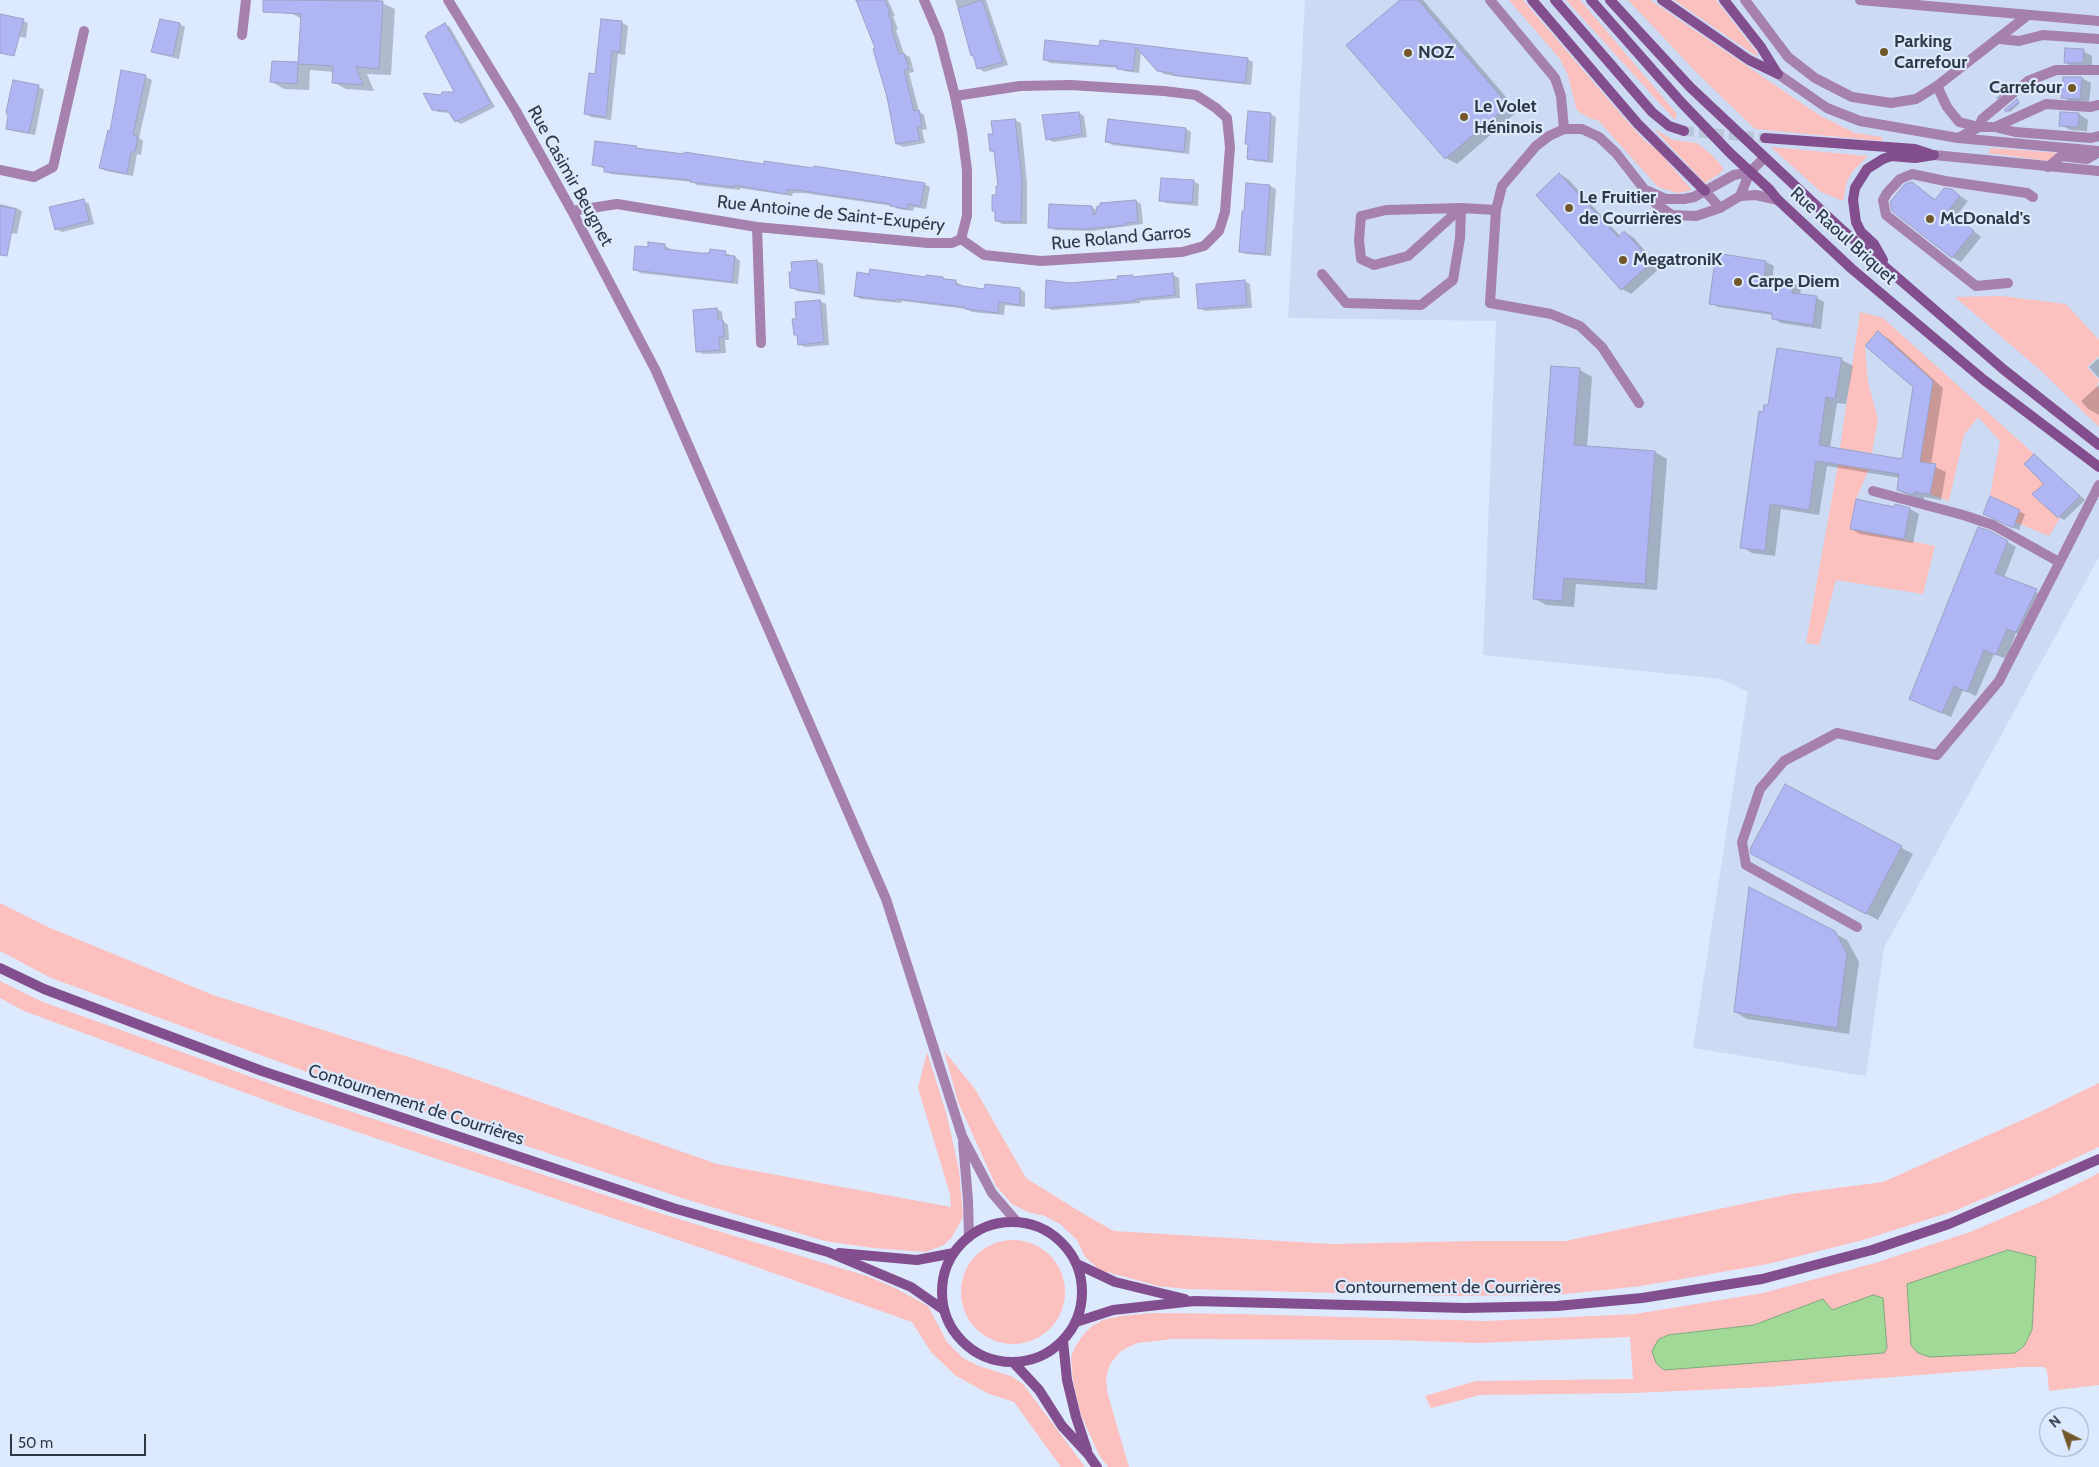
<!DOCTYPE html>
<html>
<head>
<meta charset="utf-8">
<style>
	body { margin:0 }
	#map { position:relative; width:2099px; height:1467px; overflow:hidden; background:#dce9ff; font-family:Cabin,sans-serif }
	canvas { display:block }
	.north { position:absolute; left:2039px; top:1407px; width:50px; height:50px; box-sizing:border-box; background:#dce9ff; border:1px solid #98a3b5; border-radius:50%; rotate:319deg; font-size:14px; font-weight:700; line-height:20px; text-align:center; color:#313947 }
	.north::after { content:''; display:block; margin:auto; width:18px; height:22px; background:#715729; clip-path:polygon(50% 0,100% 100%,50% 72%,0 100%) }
	.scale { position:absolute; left:10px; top:1434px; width:136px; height:22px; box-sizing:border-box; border:2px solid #313947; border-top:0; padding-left:6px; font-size:15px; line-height:18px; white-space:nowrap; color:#313947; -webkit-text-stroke:4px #dce9ff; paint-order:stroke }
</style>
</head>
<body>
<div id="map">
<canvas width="2099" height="1467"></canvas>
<div class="north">N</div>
<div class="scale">50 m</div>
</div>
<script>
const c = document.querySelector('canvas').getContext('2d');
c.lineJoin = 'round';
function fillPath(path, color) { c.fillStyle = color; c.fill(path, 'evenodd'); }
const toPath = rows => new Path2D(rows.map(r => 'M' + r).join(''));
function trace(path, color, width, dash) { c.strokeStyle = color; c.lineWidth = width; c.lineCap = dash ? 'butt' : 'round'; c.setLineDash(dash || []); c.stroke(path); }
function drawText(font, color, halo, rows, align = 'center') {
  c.font = font + ' Cabin,sans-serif'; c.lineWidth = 4.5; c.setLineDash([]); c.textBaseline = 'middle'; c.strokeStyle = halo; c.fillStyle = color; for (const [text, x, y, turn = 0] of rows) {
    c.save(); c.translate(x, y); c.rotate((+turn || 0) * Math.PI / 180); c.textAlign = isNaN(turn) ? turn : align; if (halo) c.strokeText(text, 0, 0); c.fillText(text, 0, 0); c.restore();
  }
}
fillPath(toPath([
	[1305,0,2099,0,2099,557,1884,948,1866,1076,1693,1048,1748,692,1721,679,1483,655,1496,321,1288,318]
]), '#ccdbf3');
fillPath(toPath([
	[1509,0,1523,0,1625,119,1644,140,1658,151,1692,190,1678,193,1658,187,1598,120,1591,119,1579,112,1576,108,1568,75,1560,59],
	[1566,0,1580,0,1677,114,1675,120],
	[1628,0,1650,0,1819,115,1855,133,1882,137,1882,141,1755,129,1697,73],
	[1674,0,1716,0,1758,54,1756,56],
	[1653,128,1673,140,1697,143,1713,156,1724,169,1718,175,1705,183],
	[1771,147,1868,156,1852,172,1847,181,1843,201,1821,192],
	[1991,148,2058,153,2049,161,1988,153],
	[2002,296,2066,304,2099,340,2099,356,2087,367,2099,380,2097,386,2099,389,2099,427,2039,369,1955,297],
	[1860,312,1883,318,2034,454,2024,465,2044,484,2032,495,2060,518,2049,536,2015,522,2020,510,1990,496,2000,441,1978,417,1964,435,1949,501,1930,494,1936,465,1920,462,1933,381,1865,346,1868,382,1878,419,1872,453,1840,448],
	[1838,464,1869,469,1856,499,1850,529,1935,546,1923,594,1836,580,1819,645,1806,643],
	[0,903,48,927,213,995,446,1069,717,1164,951,1207,950,1194,918,1088,927,1052,947,1116,959,1170,963,1217,952,1237,944,1245,926,1252,873,1248,825,1241,682,1198,315,1075,51,978,0,951],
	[0,981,43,1002,307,1097,672,1217,867,1276,893,1287,928,1306,947,1342,963,1358,979,1366,1011,1376,1023,1384,1085,1467,1061,1467,1014,1402,989,1394,956,1376,931,1352,912,1322,728,1257,289,1109,24,1011,0,998],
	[944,1051,975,1089,1026,1178,1082,1213,1114,1231,1331,1244,1478,1241,1565,1241,1791,1194,1883,1182,2029,1117,2099,1083,2099,1147,2028,1180,1954,1211,1863,1240,1768,1264,1641,1286,1557,1295,1452,1296,1186,1289,1158,1286,1100,1270,1085,1257,1077,1240,1060,1224,1045,1216,1028,1212,1012,1204,996,1186,958,1102],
	[2099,1173,2099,1385,2049,1391,2047,1370,2044,1367,2022,1367,1765,1387,1634,1393,1480,1395,1431,1408,1425,1396,1476,1381,1633,1379,1630,1337,1478,1343,1390,1340,1173,1339,1137,1343,1121,1351,1110,1364,1106,1378,1108,1395,1129,1467,1108,1467,1099,1455,1081,1415,1073,1381,1071,1357,1075,1347,1083,1335,1092,1326,1103,1320,1121,1316,1153,1313,1241,1314,1486,1321,1635,1314,1763,1293,1875,1263,1970,1232,2045,1200],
	[1873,1295,1884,1353,1658,1340,1668,1335,1754,1325,1784,1314,1832,1310],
	[2024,1346,2015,1353,1930,1357],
	'961 1292a52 52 0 1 1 104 0a52 52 0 1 1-104 0Z'
]), '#fcc0be');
const water = toPath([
	[2008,1250,2036,1257,2032,1330,2024,1346,2015,1353,1930,1357,1918,1353,1911,1345,1907,1284,2008,1250],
	[1873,1295,1883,1298,1887,1348,1884,1353,1664,1370,1656,1363,1652,1351,1658,1340,1668,1335,1754,1325,1823,1299,1832,1310,1873,1295]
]);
fillPath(water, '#a0da96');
trace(water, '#7faa7e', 1);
fillPath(toPath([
	[290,0,380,0,380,2,395,9,391,75,367,74,374,91,346,89,333,82,334,72,310,70,309,90,284,89,272,82,273,62,299,64,302,19,289,12],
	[855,0,888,0,895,16,893,16,898,29,896,30,904,54,910,57,914,72,909,73,919,111,924,115,927,129,922,130,925,143,903,147,897,144,876,49,859,3],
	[955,0,986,0,1008,65,984,72,978,68,975,57,972,55],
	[1402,0,1423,0,1518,111,1457,164,1446,158],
	[22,20,28,23,26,38,0,32,0,21],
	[602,20,622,23,628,26,625,55,618,54,611,120,591,117,586,114,596,76],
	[180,24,185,27,179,59,158,54,152,51],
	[445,24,450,27,495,107,461,124,456,121,451,113,438,112,433,109,443,97,456,93],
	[1101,41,1247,59,1253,62,1251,85,1180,77,1164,74,1157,70,1141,51,1139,73,1124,71,1119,68,1050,63,1044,59,1100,47],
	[2083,51,2092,56,2092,68,2074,68,2065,62],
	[122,72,146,77,152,80,139,138,143,141,141,155,137,154,133,176,106,171,100,168,111,132],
	[2082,78,2091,83,2089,104,2072,103,2063,97],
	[38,86,44,90,35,135,13,131,7,128],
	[2007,89,2009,91,1999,99,1996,98],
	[2017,101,2020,103,2010,112,2007,111],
	[1079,113,1084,116,1087,137,1053,142,1047,139],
	[2062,113,2079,114,2088,120,2087,131,2070,130,2061,125],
	[1270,114,1276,117,1273,163,1254,161,1248,158,1249,145,1246,144],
	[1015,120,1021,123,1027,183,1027,224,1002,224,996,220,996,213,993,210,1000,187,996,153,991,151,994,135,993,123],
	[1186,129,1191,132,1189,154,1112,145,1106,141],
	[636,148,641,150,924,184,930,187,926,209,914,207,913,211,898,209,893,206,804,193,793,193,792,196,740,188,740,190,697,185,693,182,611,174,605,171,605,169,593,164],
	[1560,174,1569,180,1620,236,1625,232,1634,238,1660,268,1631,294,1622,289],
	[1193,181,1199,184,1198,206,1166,203,1161,200],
	[1912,183,1936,200,1951,190,1968,201,1956,216,1981,237,1961,262,1952,257],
	[1247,185,1270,186,1276,189,1271,256,1246,254,1240,251],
	[84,201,89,204,94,224,62,232,56,229],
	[1136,201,1141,204,1143,224,1092,231,1055,230,1049,227,1092,207,1098,211],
	[0,204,16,208,22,211,17,234,0,231],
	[665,246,671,249,670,251,711,254,725,253,735,257,740,261,738,284,640,273,634,269,649,248],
	[817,261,823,264,825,295,797,291,791,287],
	[1766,262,1774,266,1772,280,1794,283,1801,288,1800,295,1817,298,1824,302,1821,329,1781,323,1773,318,1773,315,1718,307,1711,303],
	[1173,275,1179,278,1180,298,1140,301,1140,303,1052,310,1046,307,1069,284,1119,280,1132,276,1136,278],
	[927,278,943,278,956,282,962,285,961,287,985,290,1020,289,1025,292,1025,307,1005,305,1004,315,972,312,966,309,902,301,901,303,861,299,855,296],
	[1244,281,1250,284,1252,308,1205,311,1200,308],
	[820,301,826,304,829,345,805,347,799,344,799,337,795,334,797,320,796,303],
	[717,309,722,312,723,321,728,325,729,340,725,340,726,353,703,354,697,351],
	[1878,333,1889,339,1943,388,1931,465,1946,472,1941,500,1924,497,1924,500,1909,496,1898,490,1900,478,1827,466,1819,515,1781,509,1775,556,1752,553,1742,547,1764,413,1769,407,1778,350,1842,360,1853,366,1846,404,1837,403,1830,448,1903,460,1914,386],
	[2099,358,2099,378,2089,367],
	[1552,368,1580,370,1592,377,1587,447,1655,452,1667,459,1657,590,1576,584,1574,607,1546,605,1534,598],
	[2099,385,2099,415,2088,409,2081,401],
	[2035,455,2085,500,2064,520,2059,517],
	[1991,498,2025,514,2019,530,1990,517],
	[1896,505,1910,509,1919,514,1913,543,1860,534,1851,529,1895,508],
	[1990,532,2016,547,2004,578,2045,596,2025,636,2016,633,2006,659,1994,654,1976,696,1963,690,1951,717,1910,699],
	[1785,785,1913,854,1878,920,1765,861],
	[1834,933,1847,940,1859,962,1849,1034,1747,1019,1735,1012]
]), '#0003');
const building = toPath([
	[263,0,383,1,379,69,356,67,363,85,332,83,333,66,298,64,297,84,270,82,272,61,298,62,301,14,263,12,263,0],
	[856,0,885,0,890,13,888,13,893,26,891,27,899,54,904,53,909,69,904,70,914,111,919,110,922,126,917,127,920,140,896,144,887,97,873,49,875,48,856,0],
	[982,0,1003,62,977,69,973,55,971,56,958,8,982,0],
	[1400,0,1418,0,1508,105,1445,159,1346,45,1400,0],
	[0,14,24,19,14,56,0,53,0,14],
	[160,19,180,23,173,56,151,52,160,19],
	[601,19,622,21,620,52,612,51,606,117,584,114,589,73,595,74,601,19],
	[445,23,491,104,455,122,448,111,432,110,423,93,441,95,442,92,454,92,425,36,428,34,427,33,445,23],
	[1045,40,1099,46,1100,40,1248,58,1245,83,1173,75,1173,73,1157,71,1136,47,1133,71,1117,69,1117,66,1043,60,1045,40],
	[2065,48,2084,49,2083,63,2064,63,2065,48],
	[121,70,146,75,133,135,138,136,135,152,131,152,127,174,99,168,108,130,110,131,121,70],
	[2063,77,2082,77,2080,99,2061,98,2063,77],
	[13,80,39,85,29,133,6,129,8,116,6,112,13,80],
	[2017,99,2019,102,2006,112,2004,110,2017,99],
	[1248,111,1271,113,1268,161,1247,159,1248,144,1245,144,1248,111],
	[1079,112,1082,134,1046,140,1042,115,1079,112],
	[2060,112,2079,113,2078,127,2059,126,2060,112],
	[1015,119,1022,179,1021,222,995,221,995,211,992,211,992,195,996,195,996,186,998,186,994,151,990,151,988,134,993,134,991,121,1015,119],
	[1108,119,1186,128,1184,152,1105,142,1108,119],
	[595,141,637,146,636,148,684,154,684,152,764,164,764,161,813,168,814,166,925,183,920,206,908,204,907,209,890,206,891,204,797,190,787,190,786,194,734,185,734,187,690,182,691,180,604,172,604,167,592,165,595,141],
	[1559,173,1618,237,1624,231,1652,262,1621,290,1536,195,1559,173],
	[1161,178,1194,180,1192,203,1159,201,1161,178],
	[1912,182,1935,200,1944,188,1952,189,1960,196,1948,211,1974,231,1952,258,1892,211,1890,202,1905,184,1912,182],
	[1246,183,1270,185,1265,254,1239,252,1242,211,1244,211,1246,183],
	[84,199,89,221,55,230,49,207,84,199],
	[1136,200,1138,222,1126,223,1126,225,1086,229,1048,228,1049,204,1092,206,1093,215,1096,214,1097,206,1100,206,1100,203,1136,200],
	[0,206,16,209,7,256,0,255,0,206],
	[648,242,665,244,665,249,700,253,709,253,710,249,726,251,725,255,735,256,732,282,633,270,635,246,648,247,648,242],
	[1716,253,1766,261,1764,278,1794,282,1792,293,1817,296,1813,325,1772,319,1772,313,1709,304,1716,253],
	[817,260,820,293,790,288,789,272,792,272,791,262,817,260],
	[870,269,926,277,926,275,943,277,943,279,956,280,956,285,984,289,985,284,1020,288,1020,305,999,302,998,313,965,309,965,307,896,299,896,301,854,296,857,272,869,274,870,269],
	[1173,273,1175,295,1135,299,1135,301,1045,308,1046,280,1069,283,1118,279,1117,276,1133,275,1133,277,1173,273],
	[1245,280,1247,305,1198,309,1196,284,1245,280],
	[820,300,824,342,798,345,797,335,794,335,792,319,796,319,795,302,820,300],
	[717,308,718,320,723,320,724,337,719,337,720,350,696,352,693,310,717,308],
	[1878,331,1933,381,1920,462,1936,464,1930,494,1914,492,1913,495,1897,490,1899,474,1816,461,1809,510,1770,504,1765,551,1740,548,1759,411,1763,412,1764,405,1768,405,1777,348,1842,358,1835,399,1826,397,1819,445,1902,459,1913,387,1865,346,1878,331],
	[1551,366,1580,368,1574,445,1655,451,1645,584,1564,578,1562,601,1533,599,1551,366],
	[2034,454,2080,496,2058,518,2032,494,2044,484,2024,464,2034,454],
	[1990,496,2020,510,2013,528,1983,514,1990,496],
	[1856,499,1894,507,1895,504,1910,508,1904,539,1850,529,1856,499],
	[1978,527,1990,531,2008,541,1995,573,2037,589,2016,632,2007,629,1996,655,1984,650,1967,692,1954,686,1942,713,1909,699,1978,527],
	[1785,784,1902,846,1866,914,1751,854,1750,849,1785,784],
	[1749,887,1835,931,1847,954,1837,1028,1734,1012,1749,887]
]);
fillPath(building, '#b0b5f3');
trace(building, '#9ea2c7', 1);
trace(toPath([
	[1684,131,1765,138]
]), '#bac6da', 10, [10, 5]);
trace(toPath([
	[1745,0,1788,57,1815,78,1852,97,1891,103,1916,99,1937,86,2028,15],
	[242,35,246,0],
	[2000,39,2019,41,2043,35,2099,39],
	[1937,86,1947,107,1959,122,1979,127,1995,127,2015,132,2091,138,2099,136],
	[1995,127,2046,104,2090,107,2099,105],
	[1958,138,1979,127,1982,119,2028,81,2056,70,2099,70],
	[2048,167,2061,156,2087,159,2099,152],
	[1461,208,1408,256,1374,265,1361,259,1359,240,1361,216,1386,210,1461,208,1496,210],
	[1322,274,1346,303,1421,305,1453,280,1460,238,1461,208],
	[2008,283,1976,286,1886,215,1883,200,1887,193,1900,179,1912,174,1945,181,2027,193,2033,197],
	[1490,303,1551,314,1580,326,1602,347,1639,403],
	[1873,491,1963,515,1993,525,2059,562],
	[1857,927,1746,865,1742,842,1760,789,1784,761,1837,733,1937,755,1999,681,2099,485]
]), '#a681ad', 10);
trace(toPath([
	[448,0,516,111,572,211,656,371,886,899,962,1136,992,1193,1017,1222],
	[924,0,939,35,955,96,962,132,967,170,967,216,961,239],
	[1490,0,1555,78,1561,96,1564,129],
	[1860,0,2099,21],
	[1778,74,1827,108,1860,121,1958,138,2099,151],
	[955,96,1020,86,1071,85,1164,91,1196,95,1216,108,1227,118,1230,147,1225,212,1219,231,1204,246,1182,252,1041,261,984,255,961,239],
	[1934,155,2099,171],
	[0,170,34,177,53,167,84,31],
	[1648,191,1666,199,1684,199,1694,197,1734,175,1750,172],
	[1705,191,1720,208],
	[1740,196,1750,172,1764,158],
	[572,211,617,204,757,227,928,243,952,243,961,239],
	[757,227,761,343],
	[1490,303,1496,210,1502,186,1536,146,1549,136,1564,129,1582,129,1599,137,1616,153,1655,203,1672,215,1696,216,1720,208,1740,196,1756,195,1778,200],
	[963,1142,968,1200,969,1237]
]), '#a681ad', 10);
trace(toPath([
	[1532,0,1638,124,1705,191],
	[1555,0,1652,112,1669,126,1684,131],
	[1591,0,1681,102,1730,153,1770,190,1778,200,1852,269,1984,380,2099,467],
	[1610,0,1690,87,1839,227,2003,369,2099,445],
	[1662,0,1749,60,1778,74],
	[1724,0,1761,47,1777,73],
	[1765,138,1915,149,1930,154],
	[1883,260,1874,244,1861,232,1856,222,1853,200,1855,188,1867,169,1883,159,1891,156,1915,158,1934,155],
	[0,968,44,989,262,1071,673,1208,828,1252,911,1287,944,1310],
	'942 1292a70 70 0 1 1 140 0a70 70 0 1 1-140 0Z',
	[839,1253,917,1260,954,1253],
	[1077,1264,1115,1282,1185,1299],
	[1076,1322,1113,1310,1194,1301,1465,1308,1557,1306,1642,1298,1762,1279,1872,1250,1949,1224,2099,1159],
	[1063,1341,1067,1380,1076,1417,1087,1450],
	[1014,1363,1039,1390,1062,1426,1088,1454,1097,1467]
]), '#834e8e', 10);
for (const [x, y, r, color] of [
	[1884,52,5,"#715729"],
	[1408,53,5,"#715729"],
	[2072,88,5,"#715729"],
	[1464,117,5,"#715729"],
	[1569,208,5,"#715729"],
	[1930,219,5,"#715729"],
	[1623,260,5,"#715729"],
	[1738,282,5,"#715729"]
]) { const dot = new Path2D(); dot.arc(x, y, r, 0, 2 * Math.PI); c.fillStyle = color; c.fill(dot); trace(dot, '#dce9ff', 2); }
drawText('bold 18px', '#313947', '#dce9ff', [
	["Parking",1894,42],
	["Carrefour",1894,63],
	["NOZ",1418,53],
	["Carrefour",2062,88,"right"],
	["Le Volet",1474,107],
	["Héninois",1474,128],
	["Le Fruitier",1579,198],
	["de Courrières",1579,219],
	["McDonald's",1940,219],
	["MegatroniK",1633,260],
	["Carpe Diem",1748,282]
], 'left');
drawText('18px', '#313947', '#dce9ff', [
	["Rue Casimir Beugnet",570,176,61],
	["Rue Antoine de Saint-Exupéry",831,214,6],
	["Rue Raoul Briquet",1843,236,42],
	["Rue Roland Garros",1121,238,-5],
	["Contournement de Courrières",416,1105,18],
	["Contournement de Courrières",1448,1288]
]);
</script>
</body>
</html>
